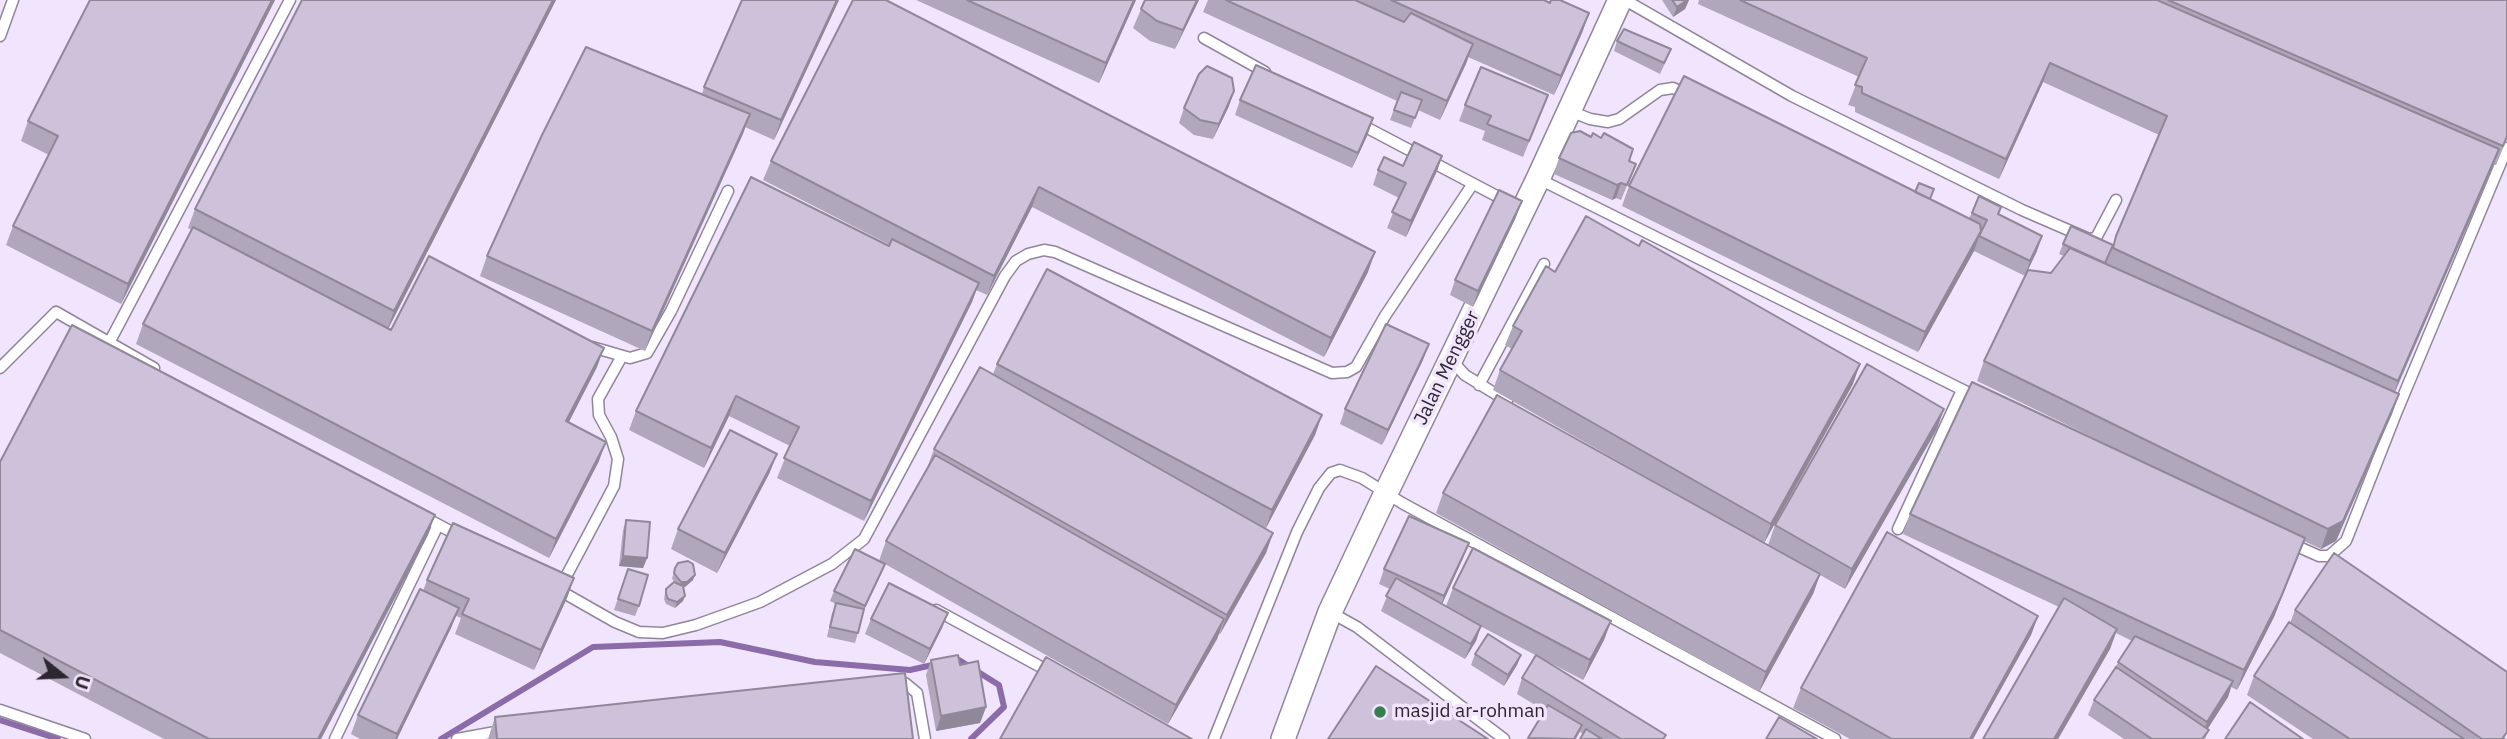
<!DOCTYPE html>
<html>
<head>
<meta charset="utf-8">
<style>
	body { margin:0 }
	#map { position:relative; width:2507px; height:739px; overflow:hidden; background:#f1e4fd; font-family:"IBM Plex Sans",sans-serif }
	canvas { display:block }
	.north { position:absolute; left:28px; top:641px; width:70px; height:70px; -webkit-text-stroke:5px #f1e4fd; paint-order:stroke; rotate:108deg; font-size:19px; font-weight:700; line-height:28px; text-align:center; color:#2b262f }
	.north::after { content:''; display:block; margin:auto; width:24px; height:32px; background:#2b262f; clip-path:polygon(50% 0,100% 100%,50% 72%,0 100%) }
</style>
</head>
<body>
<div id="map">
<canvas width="2507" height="739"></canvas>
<div class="north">U</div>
</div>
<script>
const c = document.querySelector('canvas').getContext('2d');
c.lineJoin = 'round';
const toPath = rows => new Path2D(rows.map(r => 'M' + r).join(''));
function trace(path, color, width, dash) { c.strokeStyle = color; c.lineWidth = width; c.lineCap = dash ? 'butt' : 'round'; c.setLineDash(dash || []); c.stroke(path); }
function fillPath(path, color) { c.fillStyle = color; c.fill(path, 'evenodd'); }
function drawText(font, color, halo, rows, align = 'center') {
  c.font = font + ' "IBM Plex Sans",sans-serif'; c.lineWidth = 7; c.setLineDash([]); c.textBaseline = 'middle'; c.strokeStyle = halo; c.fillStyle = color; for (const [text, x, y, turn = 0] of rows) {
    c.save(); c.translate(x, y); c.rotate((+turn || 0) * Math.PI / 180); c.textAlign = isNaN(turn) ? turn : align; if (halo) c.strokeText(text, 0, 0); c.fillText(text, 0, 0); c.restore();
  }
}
trace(toPath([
	[951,661,959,660,999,685,1004,707,971,739],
	[0,720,58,739],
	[441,739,593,647,720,642,815,662,910,670,937,664]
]), '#8c6ca8', 6);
const service = toPath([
	[1625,0,1792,96,2022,210,2089,239,2096,238,2116,200],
	[0,36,13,0],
	[1204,38,1265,72],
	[1570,111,1590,119,1608,122,1619,119,1660,90,1673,88,1689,95],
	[1358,123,1506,201],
	[1539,179,1977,397],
	[109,343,290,0],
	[592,347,630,358,647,353,671,311,728,191],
	[1452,361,1465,375,1507,401],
	[0,368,56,312,154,368],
	[1479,385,1544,264],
	[2392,408,2397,411,2507,148],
	[422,516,461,537],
	[1898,529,1962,390],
	[2292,544,2319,556,2329,556,2346,541,2397,411],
	[561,586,614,486,618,459,611,437,599,415,598,399,622,356],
	[557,589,615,622,639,632,663,633,696,625,760,602,832,564,864,539,1005,276,1016,261,1028,254,1044,250,1055,252,1332,373,1347,372,1356,367,1385,316,1472,185],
	[936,610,1052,673],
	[1330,612,1357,627,1504,739],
	[894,684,905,683,917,693,925,739],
	[0,710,85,739],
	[335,739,438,525],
	[457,739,501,731],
	[1214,739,1297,532,1319,488,1331,473,1340,470,1362,478,1402,503,1835,739]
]);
const tertiary = toPath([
	[1283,739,1330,612,1386,493,1538,179,1620,0]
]);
trace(service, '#91859c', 13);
trace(tertiary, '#91859c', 26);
trace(service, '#fff', 10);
trace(tertiary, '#fff', 23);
fillPath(toPath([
	[90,0,275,0,121,304,6,245,13,226,49,155,21,141,28,121],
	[556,0,388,329,391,330,597,367,569,422,599,461,549,558,136,344,143,324,192,230,188,228,195,209],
	[839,0,774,140,745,127,645,351,480,276,487,256,702,94,704,87],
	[853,0,1368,272,1324,357,1032,207,987,295,976,290,972,302,864,521,777,478,790,446,729,416,704,468,629,430,636,411,890,245,763,180,771,161],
	[916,0,1136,0,1099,83],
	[1145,0,1199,0,1175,49,1150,41,1133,28],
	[1208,0,1544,0,1550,3,1589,13,1582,33,1554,95,1468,57,1440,120,1418,110,1411,128,1390,120,1397,101,1203,12],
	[1662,0,1689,0,1685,9,1673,17],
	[1699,0,2507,0,2507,139,2496,165,2494,165,2394,392,2399,394,2392,414,2336,541,2321,549,2304,541,2274,617,2237,690,2231,687,2228,697,2207,729,2209,730,2205,739,2124,739,2088,715,2094,700,2132,641,2116,633,2110,649,2058,739,1983,739,2059,607,1903,534,1910,514,2139,460,1977,381,1984,361,2064,256,2059,254,2063,244,2113,245,2159,135,2043,82,1999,179,1855,112,1855,107,1848,105,1859,77,1698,4],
	[1617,41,1667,59,1660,74,1614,51],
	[1548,95,1523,157,1482,140,1485,131,1459,121,1465,105],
	[1240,100,1368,134,1352,168,1235,115],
	[1229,106,1213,139,1194,135,1179,123,1184,108],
	[1442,156,1437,171,1406,237,1387,228,1399,198,1373,185,1378,170,1403,166],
	[1559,158,1629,161,1636,164,1621,200,1616,198,1612,200,1554,174],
	[1629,186,1930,199,1969,218,1972,213,2001,207,1999,214,2037,251,2025,276,1974,251,1918,352,1622,206],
	[1516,217,1473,307,1450,295,1455,280],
	[1555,272,1853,384,1764,543,1768,545,1775,525,1937,429,1845,589,1820,575,1813,594,1759,692,1436,513,1443,493,1741,531,1493,390,1500,370,1512,349,1505,345,1513,326],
	[1423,360,1382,445,1340,424,1345,409],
	[997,364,1322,415,1315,435,1265,529,1273,533,1266,553,1220,634,1219,634,1217,639,1168,724,885,564,881,574,863,612,858,633,855,643,827,637,832,613,836,604,830,601,834,591,879,561,886,541,927,468,934,449,993,374],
	[777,454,769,474,717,573,671,549,678,529],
	[0,462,428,535,321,739,164,739,0,653],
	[626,520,647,558,643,568,619,566,623,530],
	[1463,558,1442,604,1446,606,1453,588,1611,621,1604,640,1583,680,1478,625,1481,626,1476,641,1465,659,1381,611,1390,589,1379,584,1384,569],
	[675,568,693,580,685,587,684,587,683,601,675,608,666,604,664,599,666,589,676,583,672,579],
	[628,569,639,606,635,616,614,610],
	[574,578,567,598,534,670,455,634,461,618,456,616,451,628,397,739,360,739,351,734,358,715,423,591,427,580],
	[2295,610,2507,739,2313,739,2247,695,2254,676,2290,623],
	[948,613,942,628,924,664,865,634,871,619],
	[2038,616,2031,635,1973,739,1850,739,1793,708,1801,688],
	[1475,654,1521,655,1517,665,1504,686,1471,665],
	[931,660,986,707,980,723,936,731,926,675],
	[1522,678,1666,735,1664,739,1580,739,1583,734,1580,732,1576,739,1528,739,1545,711,1517,694],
	[495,717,913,739,488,739]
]), '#b1a7bc');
fillPath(toPath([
	[272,0,275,0,121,304,128,284],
	[553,0,556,0,387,331,394,311],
	[837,0,839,0,774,140,781,120],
	[1134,0,1136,0,1099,83,1106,63],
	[1197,0,1199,0,1175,49,1183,30],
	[1687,0,1689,0,1685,9,1673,17,1677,7],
	[1589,13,1582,33,1554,95,1561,76],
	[1473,44,1466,64,1440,120,1447,101],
	[2050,63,2043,82,1999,179,2006,159],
	[1234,91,1229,106,1213,139,1219,124],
	[750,114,743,134,645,351,652,331],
	[1373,118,1368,134,1352,168,1358,153],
	[2499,149,2492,169,2391,401,2398,381],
	[1442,156,1437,171,1406,237,1411,221],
	[1621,183,1616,198,1612,200,1617,185],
	[1039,187,1032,207,987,295,994,276],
	[1522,201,1516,217,1473,307,1478,291],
	[1981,231,1974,251,1918,352,1925,332],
	[2042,236,2037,251,2025,276,2030,261],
	[1375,252,1368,272,1324,357,1331,338],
	[979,283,972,302,864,521,871,501],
	[1429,344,1423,360,1382,445,1388,430],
	[604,348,597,367,559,441,566,421],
	[1860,364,1853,384,1764,543,1771,524],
	[2399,394,2392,414,2336,541,2321,549,2328,529],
	[736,396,729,416,704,468,711,448],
	[1944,409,1937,429,1845,589,1852,569],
	[1322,415,1315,435,1265,530,1272,510],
	[606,442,599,461,549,558,556,539],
	[777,454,769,474,717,573,725,553],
	[435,515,428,535,321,739,318,739],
	[1273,533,1266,553,1220,634,1227,615],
	[2305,538,2274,617,2237,690,2244,670],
	[1469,543,1463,558,1439,611,1444,596],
	[623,556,647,558,643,568,619,566],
	[885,564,881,574,861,616,865,606],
	[1820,574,1813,594,1759,692,1766,672],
	[695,575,693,580,685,587,679,587,681,582],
	[574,578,567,598,534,670,541,650],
	[685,596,683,601,675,608,677,602],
	[459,608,451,628,397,739,395,739],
	[948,613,942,628,924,664,930,649],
	[2038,616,2031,635,1973,739,1970,739],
	[1224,619,1217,639,1168,724,1176,705],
	[1611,621,1604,640,1583,680,1590,660],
	[1481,626,1476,641,1465,659,1471,644],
	[2117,629,2110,649,2058,739,2054,739],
	[1521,655,1517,665,1504,686,1508,675],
	[2233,681,2228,697,2202,738,2207,722],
	[986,707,980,723,936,731,941,716]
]), '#908899');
const building = toPath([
	[90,0,272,0,128,284,13,226,58,136,28,121,90,0],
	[302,0,553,0,394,311,195,209,302,0],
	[742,0,837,0,781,120,704,87,742,0],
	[853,0,886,0,1375,252,1331,338,1039,187,994,276,771,161,853,0],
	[967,0,1134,0,1106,63,967,0],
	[1145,0,1197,0,1183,30,1157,21,1141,9,1145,0],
	[1226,0,1355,0,1404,22,1411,13,1473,44,1447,101,1226,0],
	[1391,0,1544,0,1550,3,1551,0,1560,0,1589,13,1561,76,1391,0],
	[1672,0,1687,0,1677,7,1672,0],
	[1740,0,2157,0,2499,149,2398,381,2113,248,2116,236,2167,116,2050,63,2006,159,1862,93,1862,87,1855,85,1867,58,1740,0],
	[2168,0,2507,0,2507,136,2503,146,2168,0],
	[1624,29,1671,49,1664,63,1617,41,1624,29],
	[586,47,750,114,652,331,487,256,542,135,586,47],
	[1256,65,1373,118,1358,153,1240,100,1256,65],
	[1207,66,1232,78,1234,91,1219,124,1200,120,1184,108,1199,74,1207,66],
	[1481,67,1548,95,1529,141,1487,124,1491,116,1465,105,1481,67],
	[1684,76,1980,224,1981,231,1925,332,1629,186,1684,76],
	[1401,92,1422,100,1415,118,1394,110,1401,92],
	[1580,131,1591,137,1593,133,1601,138,1604,133,1633,149,1629,161,1636,164,1627,185,1621,183,1617,185,1559,158,1571,133,1580,131],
	[1414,142,1442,156,1411,221,1392,212,1406,183,1378,170,1384,157,1403,166,1414,142],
	[751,177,889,246,892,239,979,283,871,501,784,458,799,427,736,396,711,448,636,411,751,177],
	[1919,183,1934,189,1930,199,1915,192,1919,183],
	[1499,190,1522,201,1478,291,1455,280,1499,190],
	[1979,196,2001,207,1998,214,2042,236,2030,261,1979,236,1987,220,1972,213,1979,196],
	[1586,216,1639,246,1642,240,1860,364,1771,524,1500,370,1522,331,1513,326,1546,266,1555,272,1586,216],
	[2071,226,2113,245,2105,263,2063,244,2071,226],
	[193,227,391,330,429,256,604,348,566,421,606,442,556,539,143,324,193,227],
	[2070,248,2399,394,2343,521,2328,529,1984,361,2028,270,2051,273,2070,248],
	[1047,269,1322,415,1272,510,997,364,1047,269],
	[1386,324,1429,344,1388,430,1345,409,1386,324],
	[72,325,435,515,318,739,209,739,0,630,0,462,72,325],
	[1867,364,1944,409,1852,569,1775,525,1867,364],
	[980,367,1273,533,1227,615,934,449,980,367],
	[1972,382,2305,538,2281,597,2244,670,1910,514,1972,382],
	[1497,395,1820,574,1766,672,1443,493,1497,395],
	[730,430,777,454,725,553,678,529,730,430],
	[935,455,1224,619,1176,705,886,541,935,455],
	[1409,516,1469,543,1444,596,1384,569,1409,516],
	[626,520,650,522,647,558,623,556,626,520],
	[453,523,574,578,541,650,462,614,469,599,427,580,453,523],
	[1887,532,2038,616,1970,739,1892,739,1801,688,1887,532],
	[1473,548,1611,621,1590,660,1453,588,1473,548],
	[855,549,885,564,865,606,834,591,855,549],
	[2334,553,2507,672,2507,732,2502,739,2482,739,2295,610,2334,553],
	[688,561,693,564,695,575,687,582,681,582,674,573,675,568,678,563,688,561],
	[628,569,648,575,639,606,618,599,628,569],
	[1396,578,1481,626,1471,644,1386,596,1396,578],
	[674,582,683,586,685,596,677,602,668,599,666,594,666,589,674,582],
	[889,583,948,613,930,649,871,619,889,583],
	[420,589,459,608,397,734,358,715,420,589],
	[2064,598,2117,629,2054,739,1983,739,2064,598],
	[836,603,864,609,858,633,830,627,836,603],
	[2289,622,2464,739,2350,739,2254,676,2289,622],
	[1488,634,1521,655,1508,675,1475,654,1488,634],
	[2135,636,2233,681,2207,722,2118,662,2135,636],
	[958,655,960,665,978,661,986,707,941,716,931,660,958,655],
	[1536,655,1666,735,1663,739,1621,739,1522,678,1536,655],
	[1046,657,1192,739,1000,739,1046,657],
	[1376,666,1488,739,1328,739,1376,666],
	[2116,667,2209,730,2202,739,2152,739,2094,700,2116,667],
	[905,673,913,739,497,739,495,717,905,673],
	[2250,702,2303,739,2225,739,2250,702],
	[1548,705,1582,725,1574,739,1528,738,1548,705],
	[1779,717,1817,739,1766,739,1779,717],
	[1586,729,1602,739,1580,739,1586,729]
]);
fillPath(building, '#cec2db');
trace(building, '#908899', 2);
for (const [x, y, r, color] of [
	[1380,712,7,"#347f4e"]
]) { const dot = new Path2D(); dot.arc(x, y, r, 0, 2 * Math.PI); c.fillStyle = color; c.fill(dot); trace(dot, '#f1e4fd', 2.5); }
drawText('19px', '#2b262f', '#f1e4fd', [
	["Jalan Mengger",1447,368,-64]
]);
drawText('19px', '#2b262f', '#f1e4fd', [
	["masjid ar-rohman",1394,712]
], 'left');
</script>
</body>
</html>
